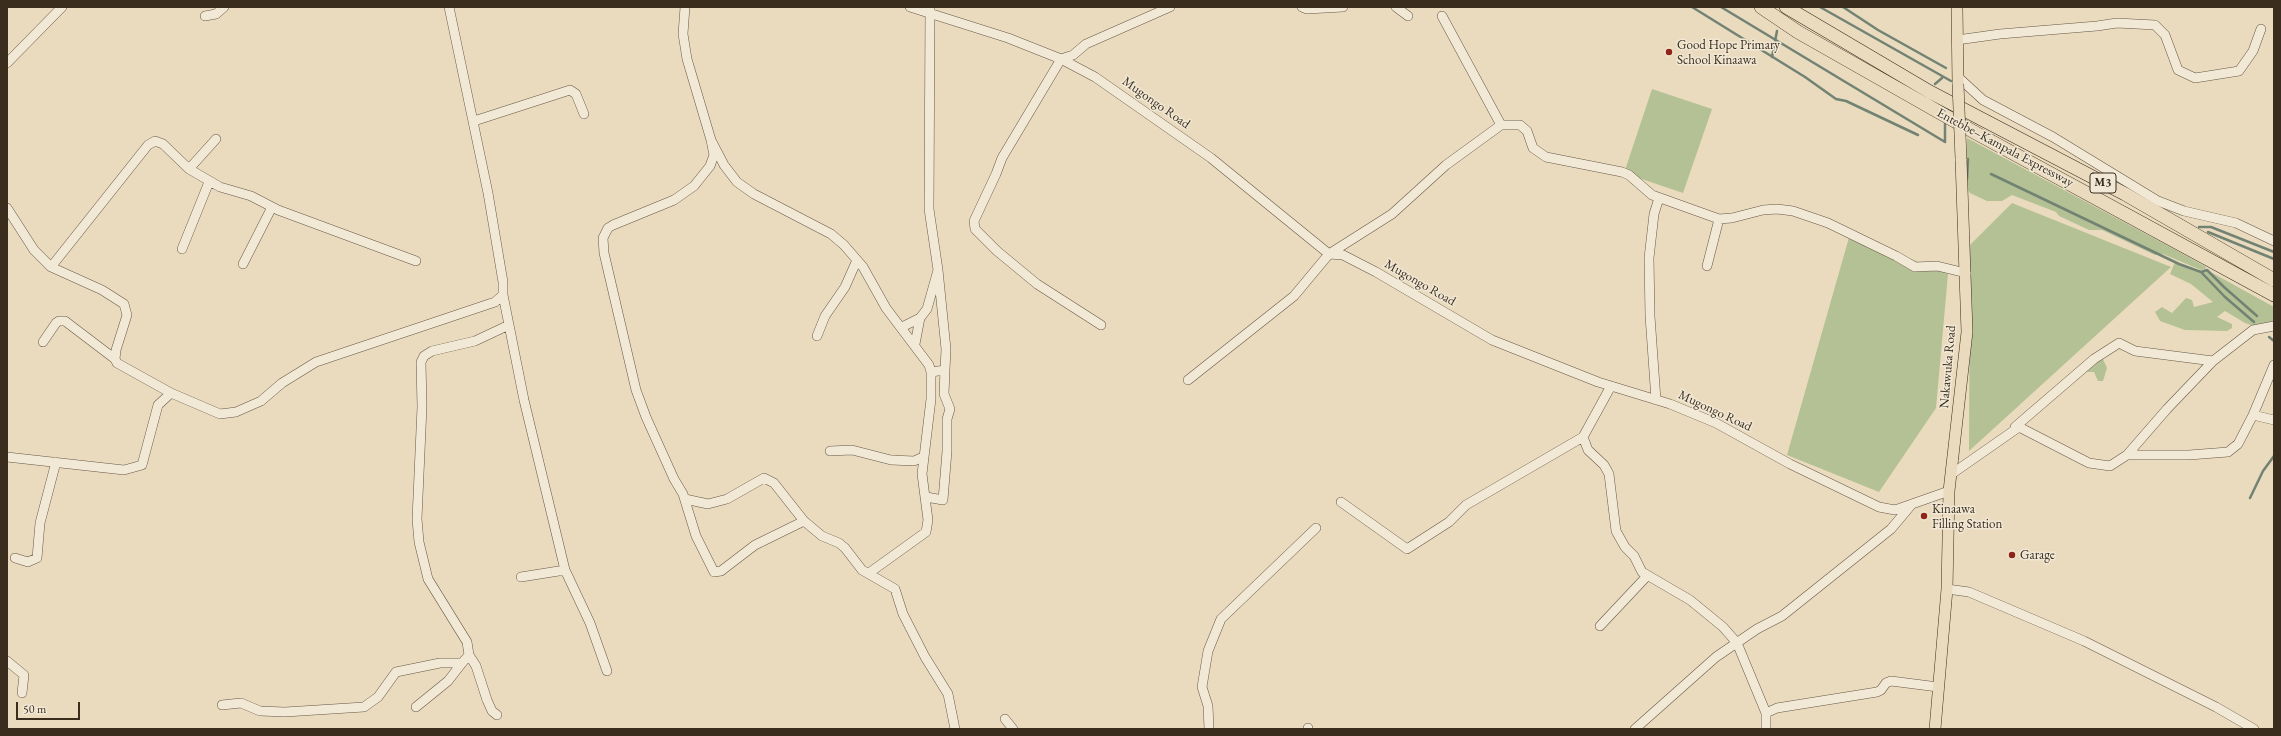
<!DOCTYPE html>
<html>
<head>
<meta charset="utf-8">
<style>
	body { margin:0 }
	#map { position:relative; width:2281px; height:736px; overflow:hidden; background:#eadbbe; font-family:"EB Garamond",serif }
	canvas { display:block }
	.frame { position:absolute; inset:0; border:8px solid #3a2d1e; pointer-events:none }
	.scale { position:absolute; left:16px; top:702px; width:64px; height:18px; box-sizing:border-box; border:2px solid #3a2d1e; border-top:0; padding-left:5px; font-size:12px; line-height:14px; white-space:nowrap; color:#3a2d1e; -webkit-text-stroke:3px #f1e8d5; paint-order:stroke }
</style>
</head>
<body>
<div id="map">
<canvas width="2281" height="736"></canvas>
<div class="frame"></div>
<div class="scale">50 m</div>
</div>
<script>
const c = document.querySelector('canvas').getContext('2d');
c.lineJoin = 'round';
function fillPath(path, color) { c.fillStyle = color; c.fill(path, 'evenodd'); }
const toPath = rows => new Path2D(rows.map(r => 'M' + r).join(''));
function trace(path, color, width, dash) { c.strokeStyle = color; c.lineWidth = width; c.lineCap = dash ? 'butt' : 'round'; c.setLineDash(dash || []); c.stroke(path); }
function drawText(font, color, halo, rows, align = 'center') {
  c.font = font + ' "EB Garamond",serif'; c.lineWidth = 3; c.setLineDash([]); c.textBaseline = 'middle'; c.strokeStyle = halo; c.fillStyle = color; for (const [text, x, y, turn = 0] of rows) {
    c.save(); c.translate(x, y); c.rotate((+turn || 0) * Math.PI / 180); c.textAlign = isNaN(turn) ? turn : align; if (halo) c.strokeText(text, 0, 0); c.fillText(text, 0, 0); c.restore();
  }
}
fillPath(toPath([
	[1652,89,1712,109,1683,193,1624,173],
	[1967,138,2172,248,2206,267,2205,269,2201,270,2163,254,2155,255,2102,230,2089,230,2059,216,2056,212,2012,195,2002,201,1987,201,1970,193,1967,189],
	[2012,203,2171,267,1969,451,1970,245],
	[1850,234,1948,274,1936,408,1879,492,1787,455],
	[2175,262,2201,272,2207,270,2274,307,2274,323,2254,326,2245,323,2225,311,2217,317,2232,324,2232,328,2227,331,2185,330,2160,321,2155,312,2162,307,2172,313,2186,298,2192,300,2194,307,2213,302,2191,284,2170,274],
	[2102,357,2107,368,2103,381,2098,381,2094,372,2084,372]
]), '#b4c194');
trace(toPath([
	[1692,7,1805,77,1836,99,1846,101,1918,135],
	[1721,7,1945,142,1945,124],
	[1820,7,1951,81],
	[1843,7,1878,30,1946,68],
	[1772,57,1777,31],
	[1935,84,1942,78],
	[1991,174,2179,264,2201,272,2207,270,2224,287,2257,316],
	[1967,179,1968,159],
	[2199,227,2211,227,2274,252],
	[2208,232,2274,259],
	[2201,272,2225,297,2254,322],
	[2269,337,2274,341],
	[2250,498,2263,471,2274,456]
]), '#728374', 2.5);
const minor = toPath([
	[449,7,488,193,503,282,503,295,524,400,565,570,590,623,607,671],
	[685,7,683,34,687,59,711,140,724,165,737,182,754,194,831,234,844,245,863,267,886,308,929,365,931,372,931,399,922,474,928,520,926,532,869,573],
	[910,7,1008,38,1061,59,1095,77,1211,158,1329,254,1343,255,1376,272,1492,340,1598,382,1670,404,1716,423,1790,464,1879,507,1895,510,1949,491],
	[1302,7,1307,9,1343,7],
	[1396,7,1408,16],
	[930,8,929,209,938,270],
	[205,16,216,14,224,7],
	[1957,40,2000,34,2097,26,2117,23,2155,25,2165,35,2178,70,2195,78,2239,71,2253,51,2261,29],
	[7,63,62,7],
	[1958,77,1983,100,2053,137,2158,201,2184,211,2236,223,2274,241],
	[474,121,570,90,576,94,584,114],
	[1501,125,1520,125,1527,131,1533,148,1546,157,1622,172,1629,175,1652,195,1719,219,1732,218,1763,210,1777,209,1793,211,1828,223,1896,256,1915,267,1937,266,1966,273],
	[711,140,714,155,710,166,694,186,674,200,613,225,608,228,603,238,604,253,636,390,646,417,674,479,683,494,696,536,714,572,721,571,755,545,804,521,822,536,839,543,845,548,862,570,895,589,903,614,925,657,948,694,955,729],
	[189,169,216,139],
	[7,208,34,250,51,267,102,290,124,304,127,315,116,350,115,359,117,363,171,393,220,414,236,412,261,401,282,383,316,362,495,302,503,295],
	[182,249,209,182],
	[243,264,272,207],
	[1707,266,1719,219],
	[51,267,148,145,155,141,163,144,189,169,220,187,251,196,278,210,416,261],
	[1101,325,1037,284,997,251,975,229,974,221,996,174,1002,158,1061,59,1073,55,1086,44,1170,7],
	[902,327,920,318,927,309,938,270,946,349,945,370,931,372],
	[817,336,825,316,845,287,857,260],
	[43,342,56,323,59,321,65,321,115,359],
	[915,344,920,318],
	[1188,380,1294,296,1329,254,1392,214,1446,165,1501,125,1442,16],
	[1656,400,1650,316,1649,258,1654,214,1659,198],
	[2253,415,2274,365],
	[2015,427,2094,359,2119,343,2135,351,2213,361],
	[1583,437,1588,450,1604,465,1609,474,1616,531,1625,547,1634,556,1642,572,1690,600,1723,627,1737,643,1766,713],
	[830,451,852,450,891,460,914,461,923,457],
	[2127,455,2189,455,2228,452,2238,444,2253,415,2274,420],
	[7,457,124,470,142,465,158,405,171,393],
	[1953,473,2019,427,2089,463,2110,466,2127,455,2167,409,2213,361,2253,330,2274,326],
	[926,497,943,500,947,451,947,419,950,409,944,394,945,370],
	[685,499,708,504,727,499,764,478,774,483,804,521],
	[1341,502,1407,549,1449,522,1466,505,1583,437,1611,386],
	[15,558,28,562,37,558,40,523,56,462],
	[521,577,565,570],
	[1947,589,1969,592,2084,641,2216,707,2254,729],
	[1600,626,1647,576],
	[7,661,24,675,22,693],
	[222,705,241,703,260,711,285,712,364,707,378,697,396,672,440,663,462,663,469,655],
	[416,707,448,681,462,663],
	[497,715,492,711,487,700,476,666,469,655,467,642,428,579,419,542,417,519,422,407,421,362,424,356,432,351,475,341,509,325],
	[1005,719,1013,729],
	[1209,729,1208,706,1202,687,1208,651,1221,619,1316,528],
	[1308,729,1308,728],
	[1635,729,1716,657,1757,629,1782,616,1891,529,1912,504],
	[1766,729,1766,713,1777,708,1877,692,1881,690,1886,683,1891,681,1938,687]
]);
const major = toPath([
	[1957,7,1958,84],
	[1935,729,1947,589,1949,491,1967,332,1961,159]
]);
const highway = toPath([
	[1761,7,1798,32,1974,132,2274,295],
	[1786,7,1930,92,2125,194,2274,280]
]);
trace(minor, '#665846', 10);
trace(major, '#3a2d1e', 12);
trace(highway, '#3a2d1e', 14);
trace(minor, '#f1e8d5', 9);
trace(major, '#eadbbe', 11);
trace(highway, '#eadbbe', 13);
const majorBridge = toPath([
	[1958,84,1961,159]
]);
trace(majorBridge, '#3a2d1e', 12, []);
trace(majorBridge, '#eadbbe', 11);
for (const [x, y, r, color] of [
	[1669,52,4,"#8f2418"],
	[1924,516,4,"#8f2418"],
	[2012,555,4,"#8f2418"]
]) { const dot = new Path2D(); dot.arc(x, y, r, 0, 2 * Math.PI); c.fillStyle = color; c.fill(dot); trace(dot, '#f1e8d5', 1.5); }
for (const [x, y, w] of [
	[2103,183,26]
]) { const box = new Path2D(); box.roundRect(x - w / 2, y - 10, w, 20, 3); c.fillStyle = '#f1e8d5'; c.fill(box); trace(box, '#3a2d1e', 1); }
drawText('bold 12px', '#3a2d1e', null, [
	["M3",2103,183]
]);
drawText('13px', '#3a2d1e', '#f1e8d5', [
	["Good Hope Primary",1677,45],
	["School Kinaawa",1677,60],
	["Kinaawa",1932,509],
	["Filling Station",1932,524],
	["Garage",2020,555]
], 'left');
drawText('13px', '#3a2d1e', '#f1e8d5', [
	["Mugongo Road",1156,103,35],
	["Entebbe–Kampala Expressway",2005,148,28],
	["Mugongo Road",1420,283,30],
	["Nakawuka Road",1948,367,-85],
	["Mugongo Road",1715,411,25]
]);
</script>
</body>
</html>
